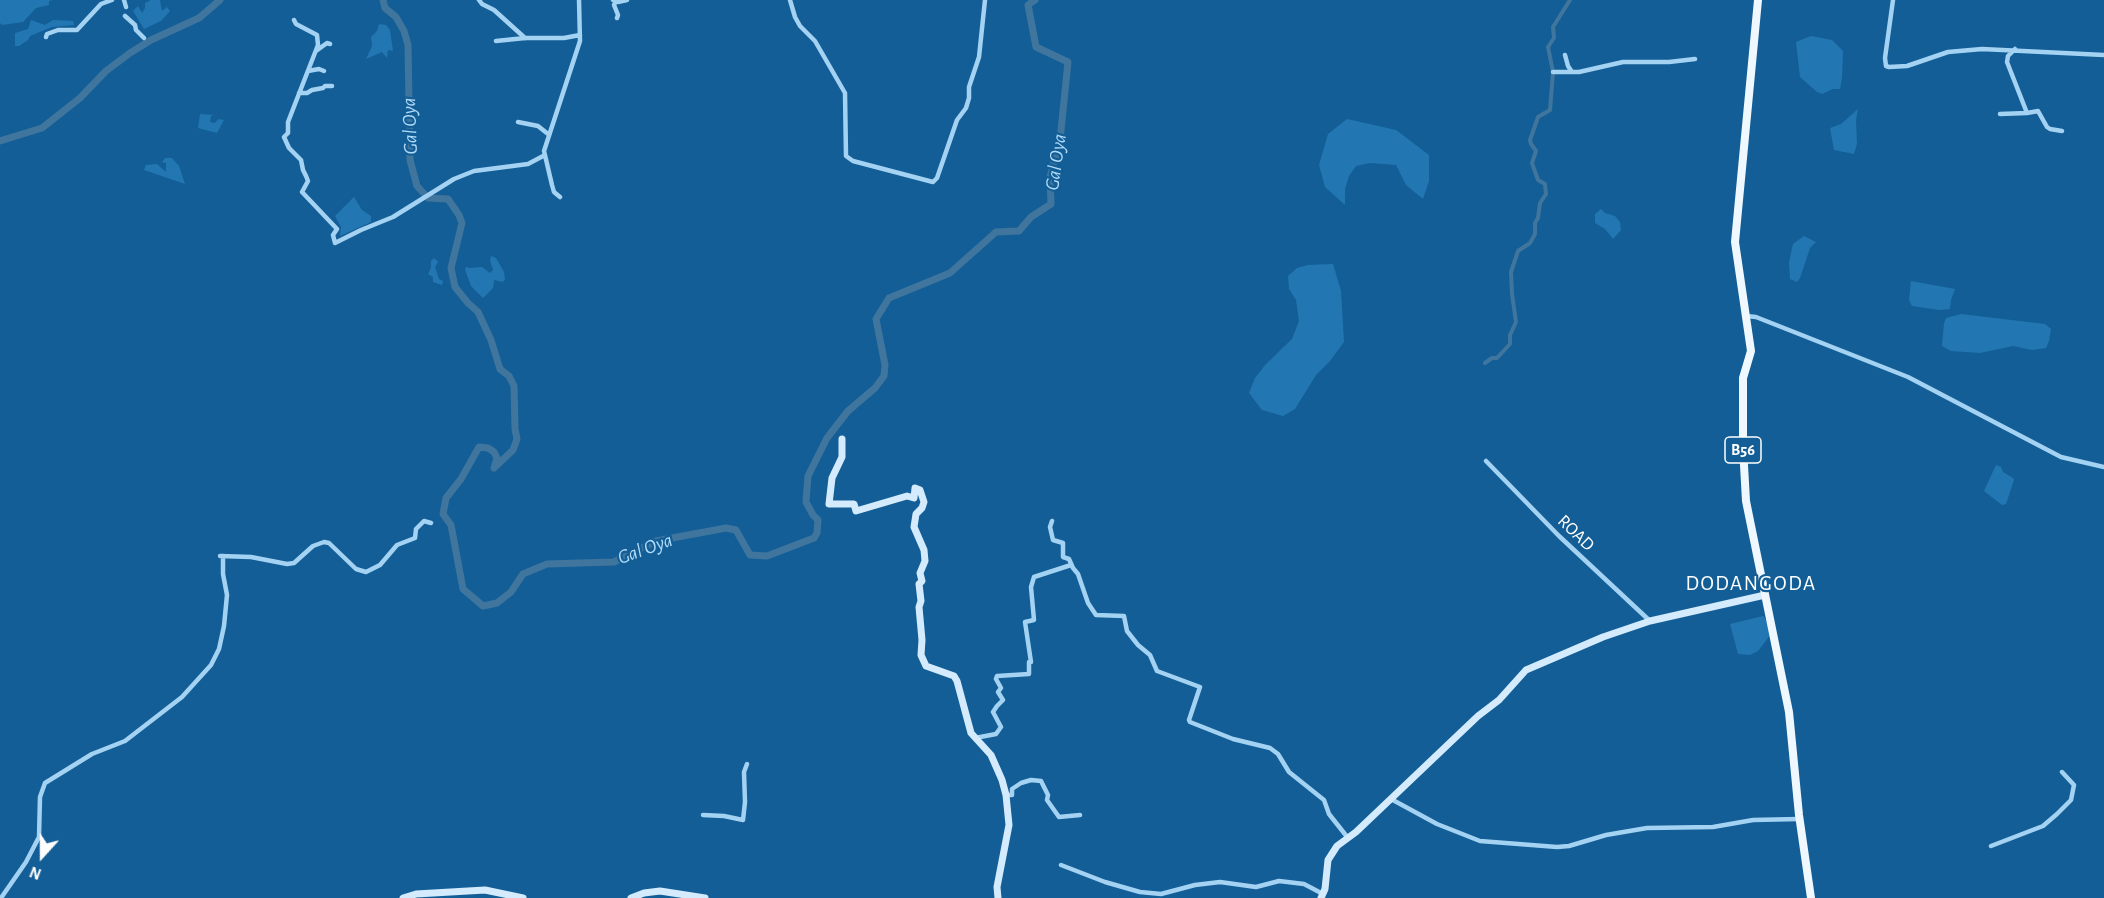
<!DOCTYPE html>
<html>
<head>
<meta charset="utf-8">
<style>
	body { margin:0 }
	#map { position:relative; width:2104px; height:898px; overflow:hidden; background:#135e96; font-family:"Alegreya Sans",sans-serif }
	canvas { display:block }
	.north { position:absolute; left:12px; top:826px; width:60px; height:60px; -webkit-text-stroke:4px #135e96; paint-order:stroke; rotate:201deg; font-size:16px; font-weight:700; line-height:24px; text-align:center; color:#fff }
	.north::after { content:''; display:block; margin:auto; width:21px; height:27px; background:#fff; clip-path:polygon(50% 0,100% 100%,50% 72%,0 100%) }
</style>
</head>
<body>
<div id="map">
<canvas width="2104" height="898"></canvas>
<div class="north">N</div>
</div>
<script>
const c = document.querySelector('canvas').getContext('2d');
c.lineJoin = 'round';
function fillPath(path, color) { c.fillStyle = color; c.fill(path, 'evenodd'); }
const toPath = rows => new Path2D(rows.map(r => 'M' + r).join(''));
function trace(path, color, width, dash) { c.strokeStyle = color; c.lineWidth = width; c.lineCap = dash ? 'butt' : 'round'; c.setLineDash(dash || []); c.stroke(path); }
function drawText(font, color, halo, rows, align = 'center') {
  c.font = font + ' "Alegreya Sans",sans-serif'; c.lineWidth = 4.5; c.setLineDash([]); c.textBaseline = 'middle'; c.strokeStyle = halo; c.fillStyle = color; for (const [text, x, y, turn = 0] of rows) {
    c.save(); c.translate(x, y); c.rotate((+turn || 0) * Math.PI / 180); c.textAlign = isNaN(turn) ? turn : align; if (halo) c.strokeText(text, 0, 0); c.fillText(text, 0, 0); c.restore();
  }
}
fillPath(toPath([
	[0,0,53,0,49,1,49,5,36,8,23,22,2,25,0,23],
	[151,0,160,0,162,11,167,7,170,11,161,21,144,29,133,11,138,6,142,13,145,8,145,3],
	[31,20,45,25,53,20,73,21,74,25,52,27,30,36,28,40,19,46,15,46,15,33,28,29],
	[379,24,386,25,390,30,393,51,388,50,387,58,382,52,366,59,372,46,371,37,377,31],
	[1811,36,1832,40,1843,51,1842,78,1840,89,1833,89,1822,94,1817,92,1800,77,1796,42],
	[1858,109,1856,120,1857,144,1854,154,1834,150,1830,128,1841,124],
	[200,114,214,115,211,116,210,122,215,123,218,119,224,120,217,133,198,128],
	[1347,119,1396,130,1429,155,1429,181,1423,199,1406,185,1396,165,1370,163,1356,166,1349,176,1345,189,1345,205,1325,187,1319,165,1328,134],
	[165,158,172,158,179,166,185,184,144,170,146,165,157,164,166,172,166,163,162,162],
	[354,197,362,210,371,216,371,222,340,236,341,227,335,216],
	[1601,209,1605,213,1615,216,1620,222,1621,230,1613,239,1605,229,1595,223,1595,214],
	[1804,236,1816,242,1810,248,1800,278,1797,282,1790,279,1789,262,1793,244],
	[491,256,496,258,504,272,505,279,503,282,494,280,493,288,483,298,471,286,465,270,466,267,470,268,482,267,490,273,493,270,490,260],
	[434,258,438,262,435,267,439,279,443,281,442,285,433,282,433,277,428,274,431,268,431,261],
	[1333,264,1341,291,1344,342,1330,361,1316,375,1295,409,1283,416,1262,410,1249,393,1255,378,1266,364,1292,339,1299,321,1296,300,1289,289,1288,276,1297,268,1308,265],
	[1911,281,1955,289,1951,300,1950,309,1939,310,1912,306,1909,300],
	[1961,314,2045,324,2051,329,2049,341,2046,348,2032,350,2013,346,1980,353,1951,351,1942,346,1944,323,1946,318],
	[1996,465,2001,467,2003,472,2013,478,2014,480,2006,504,2002,505,1984,491],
	[1763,616,1766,620,1770,635,1768,638,1758,651,1750,655,1738,654,1730,624]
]), '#2277b3');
trace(toPath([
	[1485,363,1492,358,1497,358,1510,344,1510,335,1516,322,1512,294,1511,272,1518,251,1530,243,1535,234,1535,223,1538,218,1540,203,1546,194,1545,184,1538,180,1532,163,1536,151,1531,144,1530,140,1538,117,1550,110,1553,72,1548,47,1554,38,1553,27,1570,0]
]), '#40769e', 4);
trace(toPath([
	[383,0,385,8,396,17,404,31,408,45,410,160,417,186,428,198,448,199,459,215,462,223,451,268,455,287,468,303,478,312,491,340,500,369,509,376,514,386,515,429,517,439,513,450,494,468,497,458,494,452,488,448,479,447,461,479,446,498,443,514,451,525,463,589,483,606,497,603,511,592,523,574,547,564,614,562,656,541,726,528,736,530,750,555,767,556,814,538,817,533,818,520,813,515,806,502,808,476,827,438,848,411,875,388,884,376,885,365,876,319,889,298,950,273,996,232,1019,231,1031,217,1051,204,1050,177,1060,140,1068,62,1036,47,1028,5,1035,0],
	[0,141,42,128,80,98,106,71,130,53,151,40,199,18,220,0]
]), '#40769e', 7);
trace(toPath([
	[124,0,126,7],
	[479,0,482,4,494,10,525,38],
	[613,0,618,2,627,0],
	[790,0,795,17,800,26,815,41,845,93,846,156,853,161,933,182,937,178,957,120,966,108,969,98,969,87,979,57,985,0],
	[1893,0,1885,58,1886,66,1889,67,1907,66,1948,52,1982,49,2104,55],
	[616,1,614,5,618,15,617,18],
	[125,16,135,25,136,30,144,38],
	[294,20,296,24,317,35,318,45,288,122,288,133,284,137,289,148,301,160,303,170,306,176,308,181,302,192,337,229,333,235,335,243,361,230,393,217,454,179,474,171,528,164,545,155],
	[46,37,47,34,58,30,77,30,101,4,112,0],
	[496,41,525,38,564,38,580,35],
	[2015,49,2008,56,2007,62,2027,113,2038,111,2047,127,2050,129,2062,131],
	[316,51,327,43,330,44],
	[1565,55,1568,66,1572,72],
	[308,71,319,69,324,71],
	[1553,72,1579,72,1623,62,1669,62,1695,59],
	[299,93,307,93,312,90,323,88,325,86,332,86],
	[2000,114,2027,113],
	[518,122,538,126,548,134],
	[560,197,554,192,552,185,544,151,580,41,579,0],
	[1746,316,1756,317,1908,377,2061,457,2104,467],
	[1486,461,1559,536,1650,621],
	[1052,521,1050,527,1053,540,1063,543,1063,557,1069,559,1073,568,1078,574,1088,603,1096,615,1124,616,1127,631,1138,645,1150,655,1157,671,1200,687,1189,720,1190,722,1233,739,1270,748,1278,754,1289,772,1324,800,1329,814,1348,838],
	[220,556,251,557,287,564,294,563,313,546,324,542,329,543,356,569,366,572,380,565,397,545,415,538,416,529,424,521,431,523],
	[975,738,996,734,1001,727,993,712,997,706,1003,700,998,692,1001,688,996,679,997,676,1029,674,1029,662,1031,662,1025,622,1034,620,1031,587,1034,577,1071,565],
	[1006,795,1012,795,1012,789,1021,783,1031,780,1041,781,1048,795,1047,800,1059,817,1080,815],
	[1391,799,1437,824,1480,841,1557,847,1569,846,1606,835,1647,828,1713,827,1753,820,1799,819],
	[703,815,724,816,743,820,745,802,744,772,747,764],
	[1991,846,2043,826,2057,814,2071,800,2074,785,2062,772,2064,774],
	[1061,865,1105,882,1140,892,1161,894,1195,885,1220,882,1256,887,1279,881,1304,884,1323,894],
	[1,898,26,862,39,837,40,797,45,783,92,754,125,741,182,697,211,665,219,649,224,626,227,595,223,574,223,556]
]), '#a4d2f2', 4.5);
trace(toPath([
	[842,439,842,457,832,478,829,504,854,504,856,511,907,496,914,498,915,488,920,490,924,502,922,508,916,514,914,527,924,550,925,561,920,573,922,581,919,584,921,601,919,607,922,640,921,655,926,666,954,676,957,681,971,733,991,755,1002,780,1006,795,1009,825,997,887,998,898],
	[403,898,416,894,485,890,523,898],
	[631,898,644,893,660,891,705,898],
	[1321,898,1325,889,1328,860,1337,846,1356,832,1478,716,1499,700,1526,670,1603,637,1650,621,1765,595]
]), '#d3ebfc', 7);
trace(toPath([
	[1758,0,1735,242,1751,351,1743,378,1743,447,1746,501,1789,712,1799,815,1811,898]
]), '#f0f8ff', 8);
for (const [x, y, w] of [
	[1743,450,36]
]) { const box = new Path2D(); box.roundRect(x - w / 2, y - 13, w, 26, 4.5); c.fillStyle = '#135e96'; c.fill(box); trace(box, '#fff', 1.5); }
drawText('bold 16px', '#fff', null, [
	["B56",1743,450]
]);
drawText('18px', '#fff', '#135e96', [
	["ROAD",1576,533,44]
]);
drawText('italic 20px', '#b0dbf9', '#135e96', [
	["Gal Oya",410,126,-92],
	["Gal Oya",1056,162,-82],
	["Gal Oya",645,549,-20]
]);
c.letterSpacing = '1.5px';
drawText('21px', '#fff', '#135e96', [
	["DODANGODA",1751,584]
]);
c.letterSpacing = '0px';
</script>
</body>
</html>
